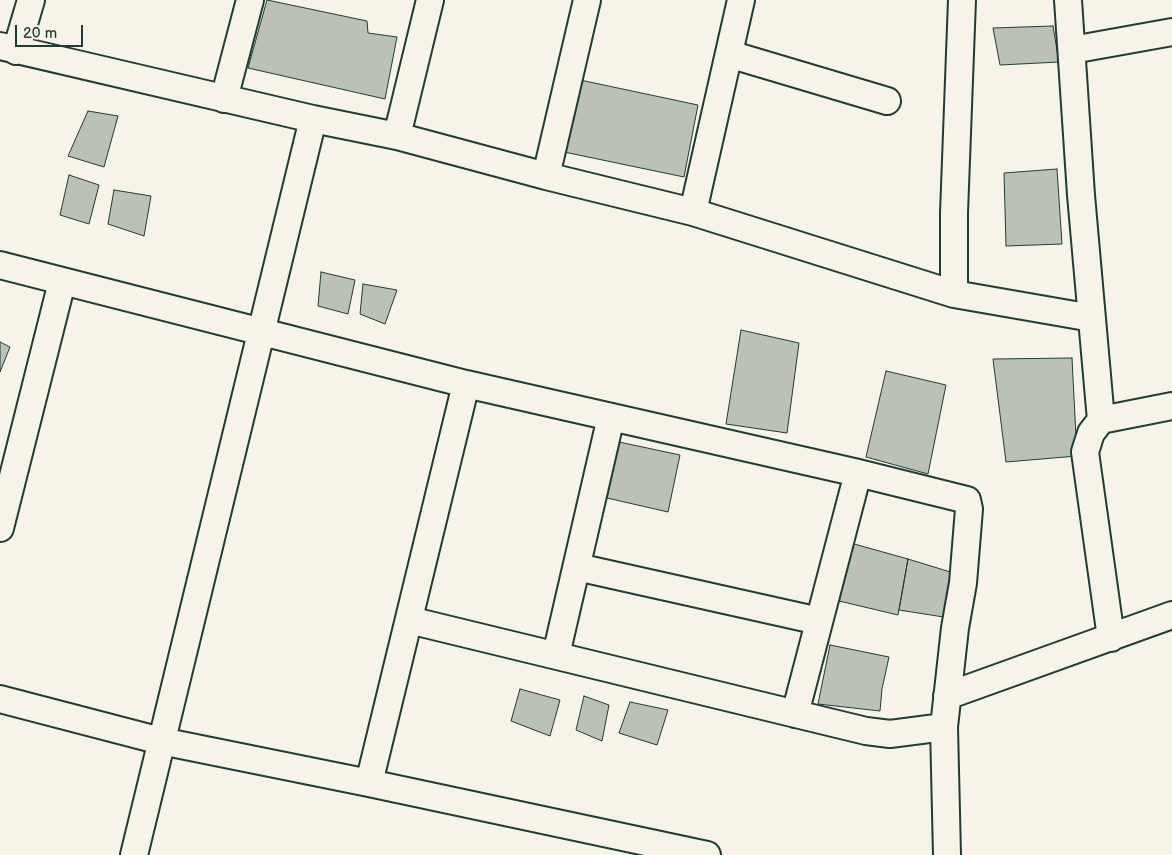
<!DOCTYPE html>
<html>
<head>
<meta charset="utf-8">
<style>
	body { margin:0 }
	#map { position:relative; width:1172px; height:855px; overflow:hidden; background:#f7f3e8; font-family:"Balsamiq Sans",sans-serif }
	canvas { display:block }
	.scale { position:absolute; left:15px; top:25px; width:68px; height:22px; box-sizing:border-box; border:2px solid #1f3d34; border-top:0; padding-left:6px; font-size:15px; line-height:18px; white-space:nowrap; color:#1f3d34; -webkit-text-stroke:4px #f7f3e8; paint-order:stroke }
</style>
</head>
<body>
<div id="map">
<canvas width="1172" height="855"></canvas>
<div class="scale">20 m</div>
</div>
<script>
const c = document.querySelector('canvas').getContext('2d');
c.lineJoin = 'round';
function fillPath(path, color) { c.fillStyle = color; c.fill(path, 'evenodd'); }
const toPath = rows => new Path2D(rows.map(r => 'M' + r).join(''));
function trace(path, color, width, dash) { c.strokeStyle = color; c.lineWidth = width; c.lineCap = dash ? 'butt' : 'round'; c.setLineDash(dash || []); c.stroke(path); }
const building = toPath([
	[267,0,367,21,368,33,397,37,385,99,248,68,267,0],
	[1053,26,1059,62,1000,65,993,28,1053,26],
	[580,80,698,105,684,177,564,152,580,80],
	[88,111,118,116,104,167,68,156,88,111],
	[1057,169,1062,244,1006,246,1004,173,1057,169],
	[69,175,99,185,89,224,60,215,69,175],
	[114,190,151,196,144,236,108,224,114,190],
	[321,272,355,280,348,314,318,306,321,272],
	[363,284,397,290,385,324,360,314,363,284],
	[741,330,799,343,787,433,726,424,741,330],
	[0,342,10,347,0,372,0,342],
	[1072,358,1077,456,1006,462,993,359,1072,358],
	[886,371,946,385,928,474,866,457,886,371],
	[619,442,680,455,668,512,607,498,619,442],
	[847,542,908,559,898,615,835,600,847,542],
	[908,559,957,574,950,618,899,610,908,559],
	[830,645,889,657,882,689,880,711,818,704,830,645],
	[520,689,560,700,550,736,511,721,520,689],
	[584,696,609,705,602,741,576,730,584,696],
	[630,702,668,710,657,745,619,733,630,702]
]);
fillPath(building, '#bbc1b6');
trace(building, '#1f3d34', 1);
const minor = toPath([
	[1068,0,1081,195,1101,420],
	[0,46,313,119,397,136,546,176,693,212,954,294,1092,318],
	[1072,50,1172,32],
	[16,51,31,0],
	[729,54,887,101],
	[224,99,250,0],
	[397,136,430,0],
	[546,176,587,0],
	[693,212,741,0],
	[0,265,466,384,858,473,967,500,969,509,963,583,955,628,944,727,947,855],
	[954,294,954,213,962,0],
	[0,528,62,282],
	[577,567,819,621],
	[409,620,866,731,890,734,944,727],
	[1111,638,1085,452,1091,433,1101,420,1172,406],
	[556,655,611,417],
	[947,696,1172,615],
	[0,699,161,741,369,783,707,855],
	[795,714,858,473],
	[369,783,466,384],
	[134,855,313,119]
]);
trace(minor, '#1f3d34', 30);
trace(minor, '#f7f3e8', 26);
</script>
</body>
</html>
